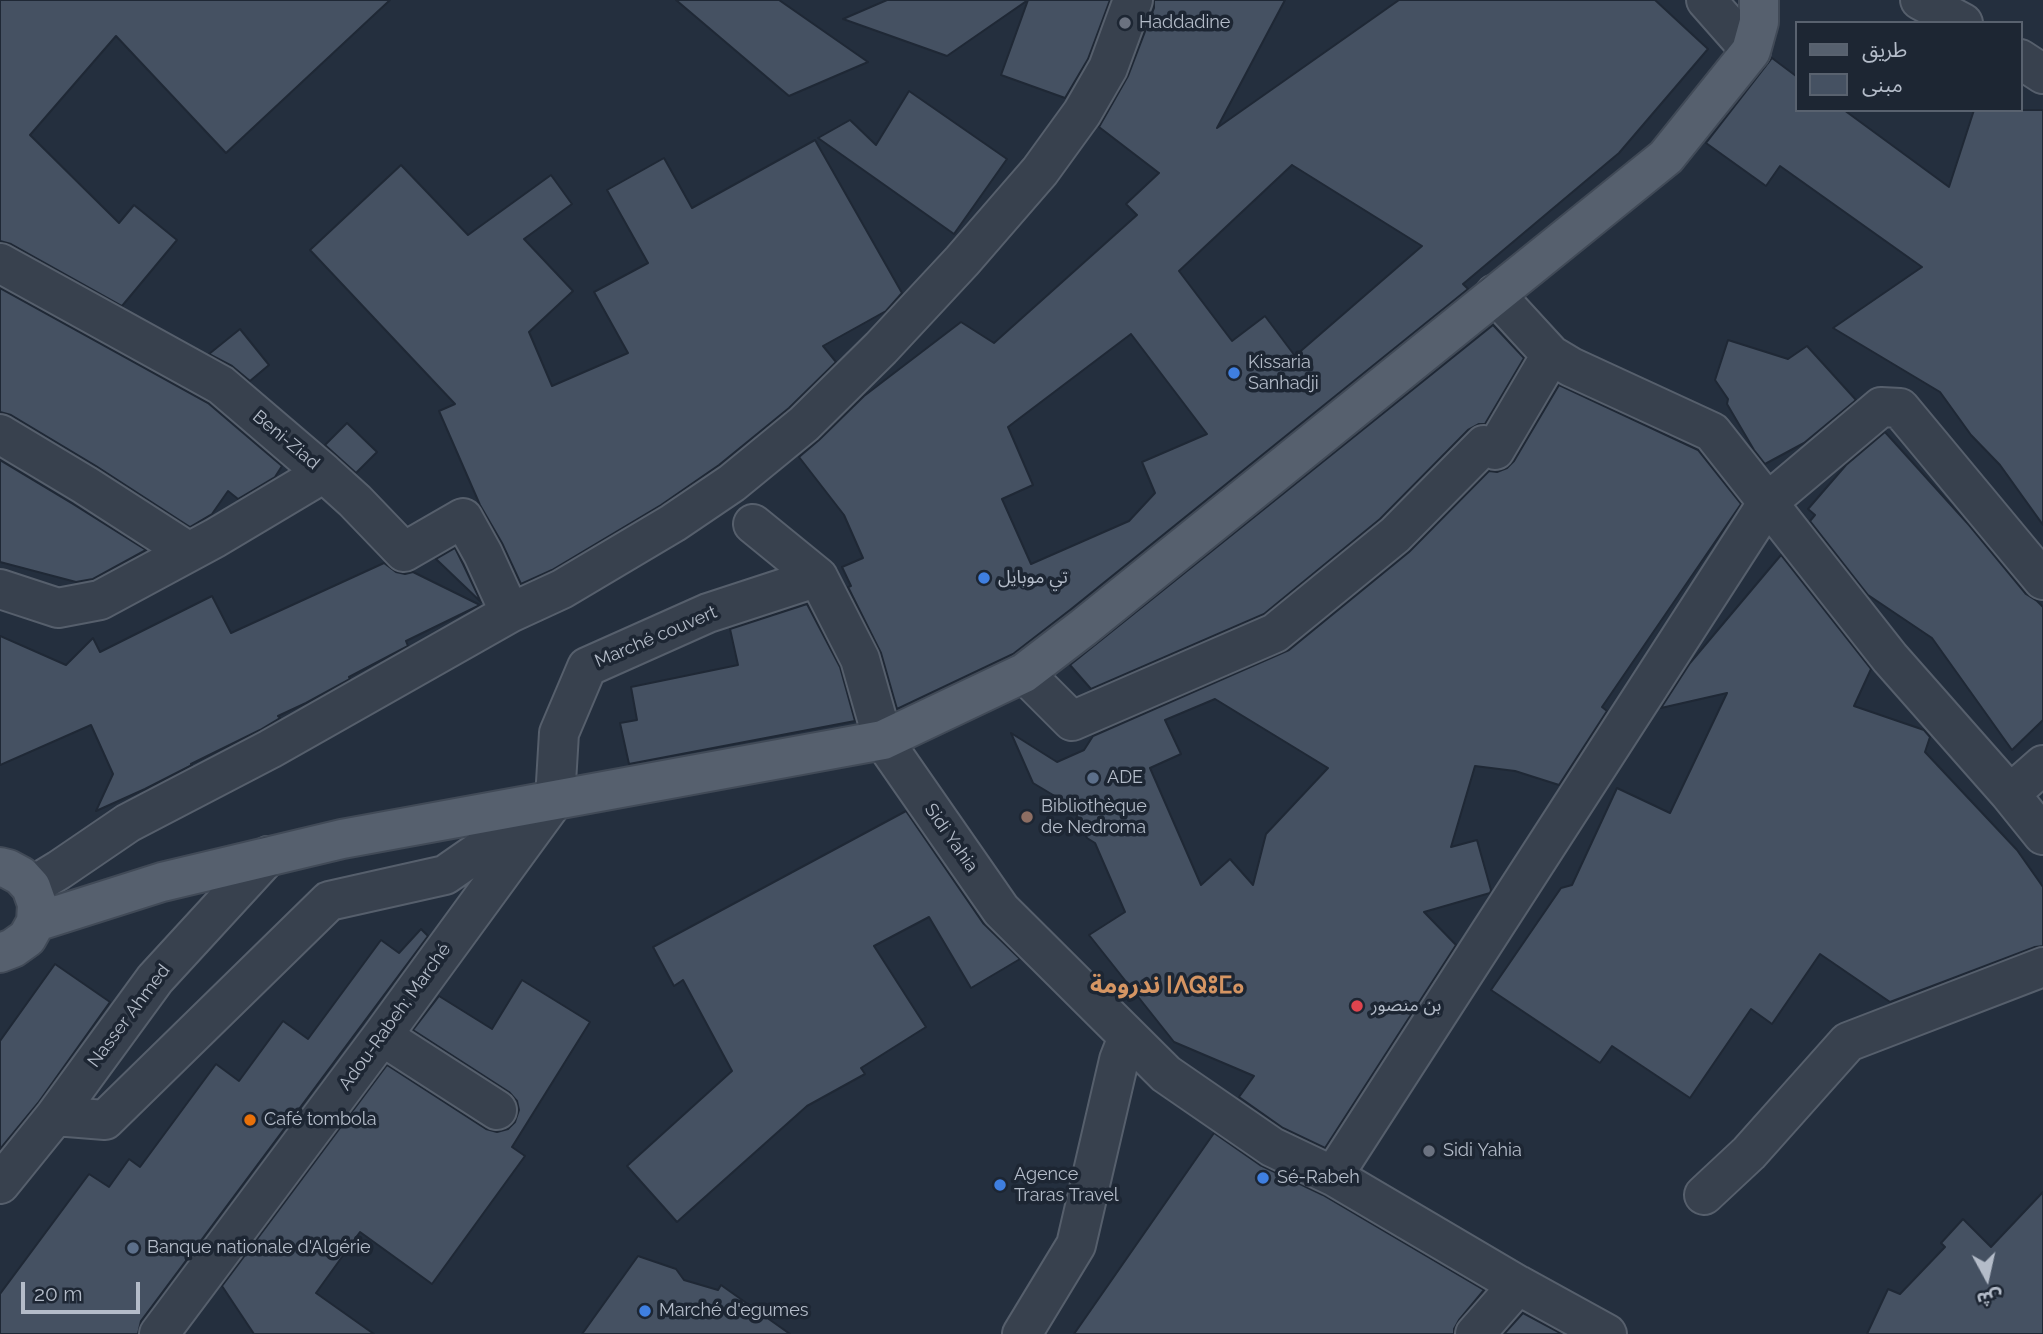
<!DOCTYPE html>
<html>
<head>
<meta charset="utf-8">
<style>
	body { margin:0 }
	#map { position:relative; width:2043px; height:1334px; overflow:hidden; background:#242f3e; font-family:Raleway,"Noto Sans Arabic",sans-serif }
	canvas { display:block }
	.legend { position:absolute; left:1795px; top:21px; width:228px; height:91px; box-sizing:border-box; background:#1d2633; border:2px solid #59626f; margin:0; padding:9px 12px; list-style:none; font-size:21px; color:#b4bcc9 }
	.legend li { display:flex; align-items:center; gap:14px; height:35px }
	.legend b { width:35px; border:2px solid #59626f }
	.north { position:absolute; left:1952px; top:1243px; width:70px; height:70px; -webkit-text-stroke:5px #1d2633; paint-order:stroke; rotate:172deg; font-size:19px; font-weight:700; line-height:28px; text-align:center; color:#b4bcc9 }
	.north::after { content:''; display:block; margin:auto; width:24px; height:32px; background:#b4bcc9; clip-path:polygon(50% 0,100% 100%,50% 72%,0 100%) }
	.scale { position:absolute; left:21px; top:1282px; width:119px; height:32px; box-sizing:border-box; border:4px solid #b4bcc9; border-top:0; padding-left:9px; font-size:21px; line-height:24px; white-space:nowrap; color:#b4bcc9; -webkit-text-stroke:5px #1d2633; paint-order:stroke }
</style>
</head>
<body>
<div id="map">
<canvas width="2043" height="1334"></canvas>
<ul class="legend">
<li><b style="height:9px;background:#56606e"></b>طريق</li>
<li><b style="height:19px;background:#455162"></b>مبنى</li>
</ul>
<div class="north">ش</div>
<div class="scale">20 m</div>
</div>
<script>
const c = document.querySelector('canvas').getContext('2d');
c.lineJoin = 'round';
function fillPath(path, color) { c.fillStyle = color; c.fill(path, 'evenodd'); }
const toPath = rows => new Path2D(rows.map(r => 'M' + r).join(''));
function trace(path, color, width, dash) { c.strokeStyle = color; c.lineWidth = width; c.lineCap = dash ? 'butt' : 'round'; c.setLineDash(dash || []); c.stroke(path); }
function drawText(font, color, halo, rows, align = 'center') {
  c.font = font + ' Raleway,"Noto Sans Arabic","Noto Sans Tifinagh",sans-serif'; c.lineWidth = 7; c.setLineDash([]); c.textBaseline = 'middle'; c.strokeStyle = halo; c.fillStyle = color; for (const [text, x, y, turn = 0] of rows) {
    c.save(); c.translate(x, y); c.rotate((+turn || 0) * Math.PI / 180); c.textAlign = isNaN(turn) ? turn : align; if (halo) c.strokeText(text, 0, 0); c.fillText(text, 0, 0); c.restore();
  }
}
const building = toPath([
	[0,0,390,0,226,153,116,36,30,135,119,223,134,205,177,240,122,306,11,244,0,241,0,0],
	[676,0,779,0,868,62,789,96,676,0],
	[887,0,1110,0,1088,59,1065,98,1001,75,1028,0,947,56,843,19,887,0],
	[1154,0,1285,0,1217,128,1399,0,1655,0,1708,49,1619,153,1463,284,1468,289,1070,610,1013,654,897,709,881,653,848,587,851,586,842,567,863,558,844,515,799,457,819,440,864,396,961,322,994,343,1137,215,1126,204,1159,173,1099,127,1128,76,1154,8,1154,0],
	[1292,165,1422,246,1295,356,1265,316,1232,341,1179,271,1292,165],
	[1131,334,1207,434,1142,462,1155,493,1129,521,1031,564,1002,499,1033,485,1008,427,1131,334],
	[1772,58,1796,76,1796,110,1844,110,1949,187,1974,110,2043,110,2043,525,2000,465,1971,435,1940,392,1833,328,1922,267,1780,166,1766,186,1706,143,1772,58],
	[909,91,1007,159,954,234,818,138,850,120,876,145,909,91],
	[815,140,902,293,886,311,823,346,836,362,789,408,719,465,661,505,552,570,521,584,502,543,480,505,439,411,455,404,310,250,401,165,468,235,551,175,572,204,524,239,573,291,529,332,552,386,628,353,594,292,648,263,607,190,664,158,692,208,815,140],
	[0,288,208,403,282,466,275,477,238,499,228,491,212,514,190,527,96,466,11,415,0,412,0,288],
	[1493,325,1524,358,1485,424,1479,424,1468,430,1380,519,1264,614,1091,689,1070,665,1493,325],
	[240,329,269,365,250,381,232,366,209,354,240,329],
	[1728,340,1788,359,1807,346,1856,400,1804,443,1765,464,1754,450,1727,404,1728,399,1715,380,1728,340],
	[1559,385,1698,450,1741,504,1602,707,1607,711,1559,785,1515,771,1475,766,1451,847,1477,840,1491,890,1490,893,1424,912,1456,945,1325,1148,1283,1128,1239,1097,1254,1076,1174,1042,1089,935,1125,912,1095,843,1087,838,1073,807,1033,783,1011,733,1057,762,1084,750,1093,736,1289,650,1409,552,1489,471,1497,472,1507,468,1514,461,1559,385],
	[1215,699,1328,768,1266,834,1253,885,1230,859,1201,885,1150,768,1181,754,1165,720,1215,699],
	[347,423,377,452,356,473,325,445,347,423],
	[1885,432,1969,525,2026,594,2037,601,2043,607,2043,720,2012,750,1932,638,1868,595,1810,521,1815,515,1808,509,1846,465,1885,432],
	[0,460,73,504,146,550,93,579,76,582,0,562,0,460],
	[455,548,463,564,481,602,436,559,455,548],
	[1781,555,1871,669,1854,706,1924,730,1930,737,1925,752,2017,850,2043,887,2043,946,2035,947,1890,1002,1820,954,1772,1024,1751,1009,1690,1098,1612,1046,1600,1063,1491,990,1561,888,1572,885,1617,788,1670,813,1727,693,1661,708,1690,663,1781,555],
	[384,563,396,572,405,574,413,572,480,605,406,641,408,646,349,677,350,679,306,703,278,716,280,718,260,730,191,764,192,765,145,789,96,811,113,774,91,725,0,765,0,636,66,665,93,638,100,652,212,596,231,633,384,563],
	[807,604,840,667,855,721,629,764,620,723,637,720,631,687,738,665,730,629,807,604],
	[906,811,983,923,1020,959,971,988,929,917,874,946,926,1027,861,1068,865,1074,807,1106,677,1222,627,1166,732,1071,683,980,674,986,653,947,906,811],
	[421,929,428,936,141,1321,138,1334,0,1334,0,1294,89,1174,109,1187,129,1159,140,1167,216,1064,239,1081,283,1021,308,1039,381,940,399,953,421,929],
	[55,964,110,1002,38,1103,0,1149,0,1041,55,964],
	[522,980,590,1022,512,1147,525,1156,432,1284,360,1232,316,1293,374,1334,254,1334,222,1286,387,1065,486,1129,497,1132,508,1129,515,1122,519,1110,517,1101,509,1092,413,1030,439,996,492,1029,522,980],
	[1214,1133,1260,1165,1323,1195,1484,1290,1459,1320,1454,1329,1454,1334,1074,1334,1214,1133],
	[2043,1192,2043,1334,1867,1334,1888,1289,1900,1294,1945,1247,1941,1243,1963,1219,1991,1247,2043,1192],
	[638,1256,676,1269,684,1280,718,1290,721,1285,790,1334,582,1334,638,1256],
	[1523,1313,1562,1334,1504,1334,1523,1313]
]);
fillPath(building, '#455162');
trace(building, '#1f2835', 2);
const minor = toPath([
	[1706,0,1751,51],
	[1920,0,1963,23],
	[2020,59,2043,74],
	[0,263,221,385,324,473,355,501,404,552,463,518,483,554,510,613],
	[1495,294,1551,355,1571,367,1712,432,1890,658,2010,794,2043,835],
	[0,434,85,485,189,552],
	[753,524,818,577,860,659,883,740,1001,910,1166,1074,1272,1147,1333,1176,1518,1285,1607,1334],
	[0,589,58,608,100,600,215,538,324,473],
	[1024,673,1072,721,1275,633,1395,535,1484,445,1495,450,1551,355],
	[2010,794,2043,765],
	[555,799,559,733,587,667,708,613,818,577],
	[31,887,59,870,128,823,270,749,510,613,562,589,673,523,732,483,804,424,881,348,962,261,1040,171,1082,113,1108,68,1133,0],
	[382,1036,497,1110],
	[55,1116,105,1120,329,901,445,875,530,816],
	[1333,1176,1768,502,1881,407,1900,408,2043,580],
	[0,1184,55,1116,155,979,268,856],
	[1704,1195,1749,1153,1848,1042,2043,967],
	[159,1334,382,1036,555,799],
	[1022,1334,1076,1245,1119,1060,1128,1037],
	[1475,1334,1518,1285]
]);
const major = toPath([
	[0,867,8,869,21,876,31,887,37,904,36,922,27,938,13,948,0,953],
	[36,922,162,882,342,839,883,740,1024,673,1084,627,1666,157,1751,51,1759,22,1759,0]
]);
trace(minor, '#565f6c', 42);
trace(major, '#414a57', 42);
trace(minor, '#38414e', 38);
trace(major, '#56606e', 38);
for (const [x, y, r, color] of [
	[1125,23,7,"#6b7280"],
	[1234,373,7,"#3f7fe0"],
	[984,578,7,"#3f7fe0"],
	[1093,778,7,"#5c6f8a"],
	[1027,817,7,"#8d6e63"],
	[1357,1006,7,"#e0444e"],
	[250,1120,7,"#e8710a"],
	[1429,1151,7,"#6b7280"],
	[1263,1178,7,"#3f7fe0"],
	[1000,1185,7,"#3f7fe0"],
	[133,1248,7,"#5c6f8a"],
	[645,1311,7,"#3f7fe0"]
]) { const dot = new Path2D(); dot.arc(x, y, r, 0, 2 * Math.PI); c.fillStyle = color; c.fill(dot); trace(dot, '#1d2633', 2.5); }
drawText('18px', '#b4bcc9', '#1d2633', [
	["Haddadine",1139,23],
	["Kissaria",1248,363],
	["Sanhadji",1248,384],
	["تي موبايل",998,578],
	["ADE",1107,778],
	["Bibliothèque",1041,807],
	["de Nedroma",1041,828],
	["بن منصور",1371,1006],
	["Café tombola",264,1120],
	["Sidi Yahia",1443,1151],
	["Agence",1014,1175],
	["Traras Travel",1014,1196],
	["Sé-Rabeh",1277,1178],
	["Banque nationale d'Algérie",147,1248],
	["Marché d'egumes",659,1311]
], 'left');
drawText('18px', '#b4bcc9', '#1d2633', [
	["Beni-Ziad",286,440,40],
	["Marché couvert",656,637,-23],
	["Sidi Yahia",951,838,55],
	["Nasser Ahmed",129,1016,-53],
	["Adou-Rabeh; Marché",395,1017,-54]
]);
drawText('bold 24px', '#d59563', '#1d2633', [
	["ندرومة ⵏⴷⵕⵓⵎⴰ",1167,986]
]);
</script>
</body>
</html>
